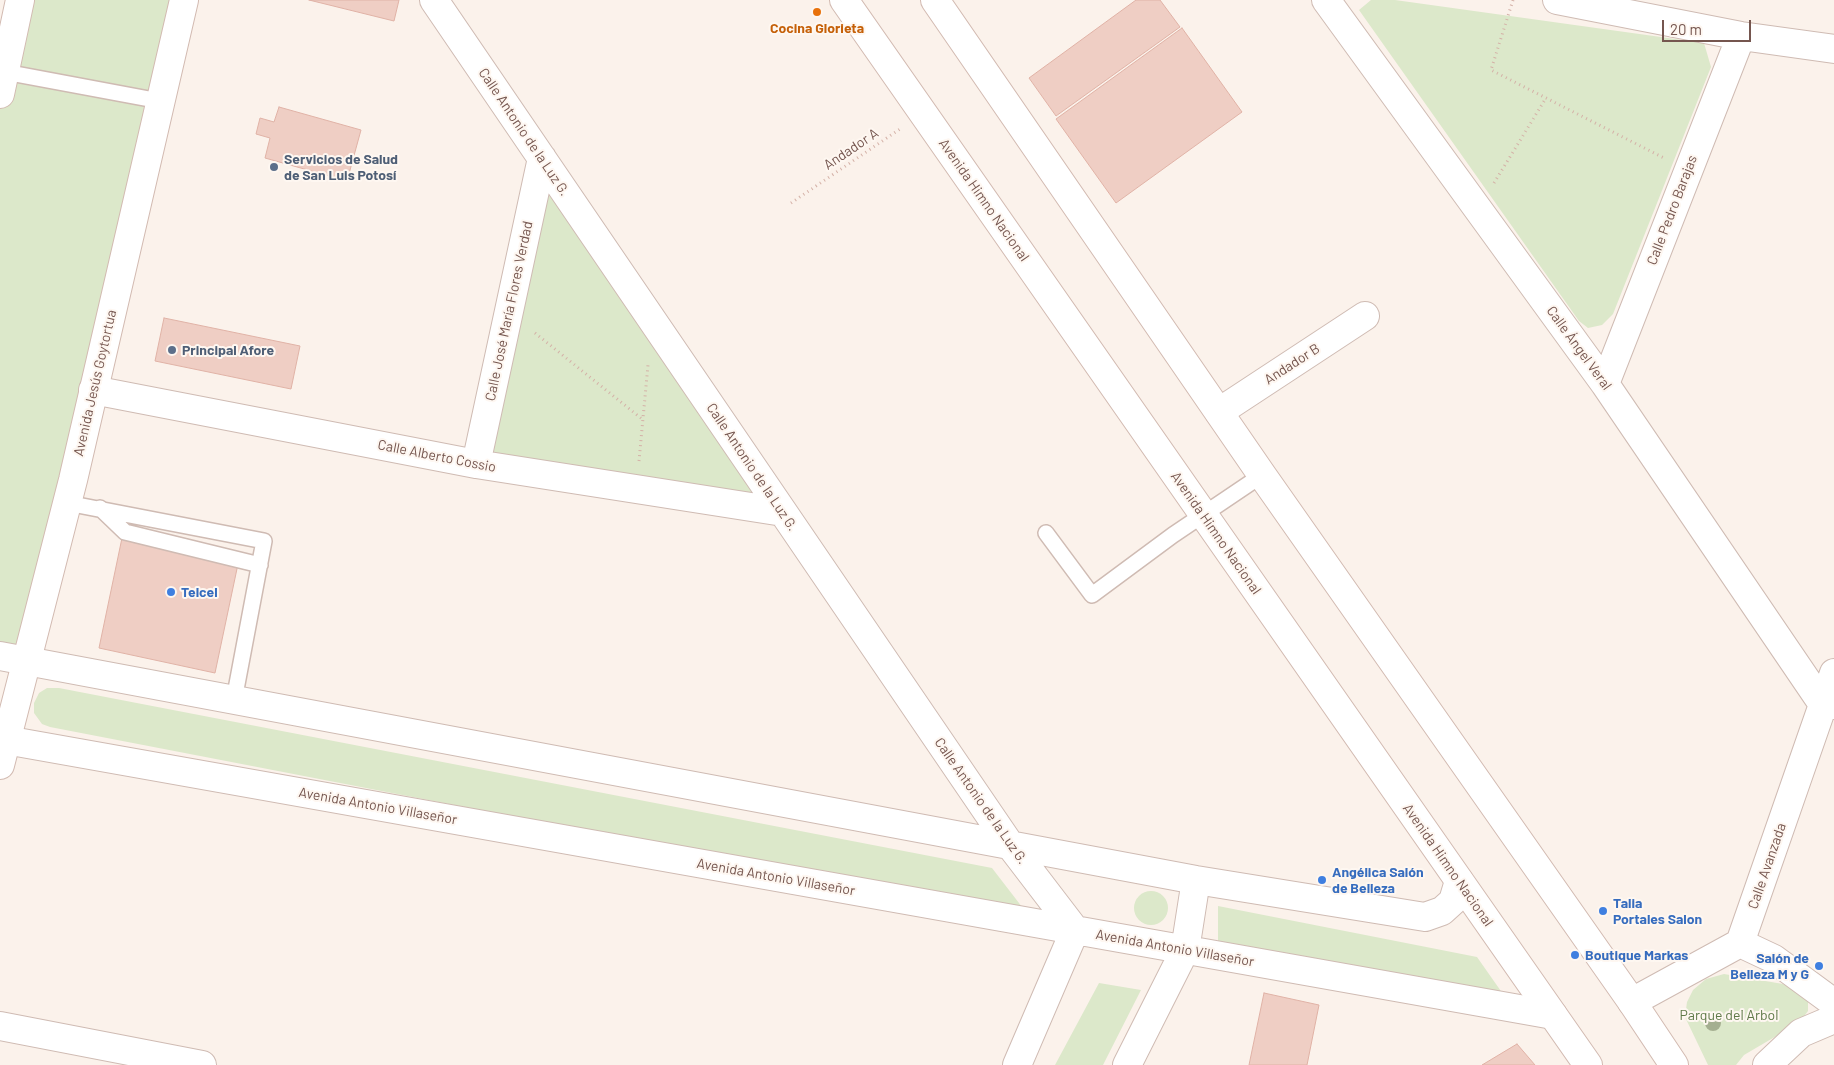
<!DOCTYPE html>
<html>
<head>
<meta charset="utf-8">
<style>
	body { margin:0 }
	#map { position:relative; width:1834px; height:1065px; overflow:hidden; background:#fbf2eb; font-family:Barlow,sans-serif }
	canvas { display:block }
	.scale { position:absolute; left:1662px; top:20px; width:89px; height:22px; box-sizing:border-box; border:2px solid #75564f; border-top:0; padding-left:6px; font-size:15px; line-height:18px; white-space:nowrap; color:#75564f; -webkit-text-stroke:4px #fef7f1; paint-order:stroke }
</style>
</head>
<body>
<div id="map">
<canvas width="1834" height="1065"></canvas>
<div class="scale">20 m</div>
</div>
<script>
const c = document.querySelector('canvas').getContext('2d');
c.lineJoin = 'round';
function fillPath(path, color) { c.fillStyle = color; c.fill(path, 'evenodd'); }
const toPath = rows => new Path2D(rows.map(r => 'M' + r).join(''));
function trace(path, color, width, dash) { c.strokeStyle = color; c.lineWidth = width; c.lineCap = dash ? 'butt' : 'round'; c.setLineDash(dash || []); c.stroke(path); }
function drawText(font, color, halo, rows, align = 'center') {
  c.font = font + ' Barlow,sans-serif'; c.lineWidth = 4; c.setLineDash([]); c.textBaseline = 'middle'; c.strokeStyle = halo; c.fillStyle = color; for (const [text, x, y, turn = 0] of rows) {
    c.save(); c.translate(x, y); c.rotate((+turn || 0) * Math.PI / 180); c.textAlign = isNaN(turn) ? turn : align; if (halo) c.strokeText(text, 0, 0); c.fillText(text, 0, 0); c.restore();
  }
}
fillPath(toPath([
	[21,0,182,0,27,661,0,656,0,97],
	[1371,0,1395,0,1704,43,1711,67,1613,314,1602,325,1588,328,1579,321,1359,10],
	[542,158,783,512,476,464],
	[47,688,59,688,992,868,1029,916,50,727,42,724,34,713,34,703,39,693],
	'1134 908a17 17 0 1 1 34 0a17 17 0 1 1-34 0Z',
	[1218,906,1477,957,1510,1004,1218,953],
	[1724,974,1783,984,1797,991,1808,1000,1808,1011,1802,1019,1790,1028,1744,1055,1736,1065,1708,1065,1685,1017,1687,1002,1693,990,1706,979],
	[1099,983,1141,990,1103,1065,1055,1065]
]), '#dce8ca');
const building = toPath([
	[309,0,399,0,394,21,309,0],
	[1136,0,1160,0,1180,27,1056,116,1029,78,1136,0],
	[1182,28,1242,112,1116,203,1056,119,1182,28],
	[279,107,361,130,347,181,265,158,270,138,256,134,260,118,274,122,279,107],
	[164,318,300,346,291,389,155,361,164,318],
	[122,538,238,564,215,673,99,648,122,538],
	[1264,993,1319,1005,1307,1065,1249,1065,1264,993],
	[1517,1044,1535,1065,1482,1065,1517,1044]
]);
fillPath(building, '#efcec4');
trace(building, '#e0b2a6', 1);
const lane = toPath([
	[0,71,160,101],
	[67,503,264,541,234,700],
	[100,508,125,532,260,565],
	[1046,533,1092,595,1173,535,1262,475]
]);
const street = toPath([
	[434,0,1010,845,1075,930,1017,1065],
	[1326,0,1605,384,1822,703,1834,705],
	[1557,0,1741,36,1834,49],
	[1605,384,1741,36],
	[93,390,476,464,783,512],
	[1219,412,1365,316],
	[476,464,542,158],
	[0,656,1196,880,1425,917,1442,911,1453,901,1459,881],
	[0,739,1553,1015],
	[1740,943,1774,959,1834,1003],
	[1632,1002,1740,943,1834,673],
	[0,1026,202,1065],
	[1127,1065,1185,950,1196,880],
	[1767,1065,1801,1033,1834,1019]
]);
const secondary = toPath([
	[844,0,1588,1065],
	[935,0,1262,475,1632,1002,1674,1065],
	[0,94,20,0],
	[0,765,73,480,184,0]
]);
trace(lane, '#cfbbb3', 18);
trace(street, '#cfbbb3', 30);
trace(secondary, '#d2bab1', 30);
trace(toPath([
	[1513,0,1491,70,1664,158],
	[1494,183,1546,98],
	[791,203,900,129],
	[535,333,642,419],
	[639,461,648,365]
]), '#d4b1a7', 3, [1, 4]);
trace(lane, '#fff', 15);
trace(street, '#fff', 28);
trace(secondary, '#fff', 28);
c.fillStyle = '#a5af91';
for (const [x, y] of [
	[1713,1023]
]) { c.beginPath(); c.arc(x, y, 8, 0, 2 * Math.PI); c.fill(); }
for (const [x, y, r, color] of [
	[817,12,5,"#e8710a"],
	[274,167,5,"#5c6f8a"],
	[172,350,5,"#5c6f8a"],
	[171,592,5,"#3f7fe0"],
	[1322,880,5,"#3f7fe0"],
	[1603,911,5,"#3f7fe0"],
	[1575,955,5,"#3f7fe0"],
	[1819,966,5,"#3f7fe0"]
]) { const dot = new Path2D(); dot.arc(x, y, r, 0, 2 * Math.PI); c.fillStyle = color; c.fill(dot); trace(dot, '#fef7f1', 2); }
drawText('bold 14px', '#c56008', '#fef7f1', [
	["Cocina Glorieta",817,28]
]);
drawText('14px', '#75564f', '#fef7f1', [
	["Calle Antonio de la Luz G.",524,132,56],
	["Andador A",851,149,-34],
	["Avenida Himno Nacional",984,200,55],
	["Calle Pedro Barajas",1672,210,-69],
	["Calle José María Flores Verdad",509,311,-78],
	["Calle Ángel Veral",1579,348,54],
	["Andador B",1292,364,-33],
	["Avenida Jesús Goytortua",95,383,-77],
	["Calle Alberto Cossio",437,456,11],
	["Calle Antonio de la Luz G.",752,467,56],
	["Avenida Himno Nacional",1216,533,55],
	["Calle Antonio de la Luz G.",981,801,55],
	["Avenida Antonio Villaseñor",378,806,10],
	["Avenida Himno Nacional",1448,865,55],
	["Calle Avanzada",1767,866,-71],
	["Avenida Antonio Villaseñor",776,877,10],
	["Avenida Antonio Villaseñor",1175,948,10]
]);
drawText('bold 14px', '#4e5e75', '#fef7f1', [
	["Servicios de Salud",284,159],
	["de San Luis Potosí",284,175],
	["Principal Afore",182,350]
], 'left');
drawText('bold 14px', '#366cbe', '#fef7f1', [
	["Telcel",181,592],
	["Angélica Salón",1332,872],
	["de Belleza",1332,888],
	["Talia",1613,903],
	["Portales Salon",1613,919],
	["Boutique Markas",1585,955],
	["Salón de",1809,958,"right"],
	["Belleza M y G",1809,974,"right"]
], 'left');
drawText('14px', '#5f7948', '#fef7f1', [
	["Parque del Arbol",1729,1015]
]);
</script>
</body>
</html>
